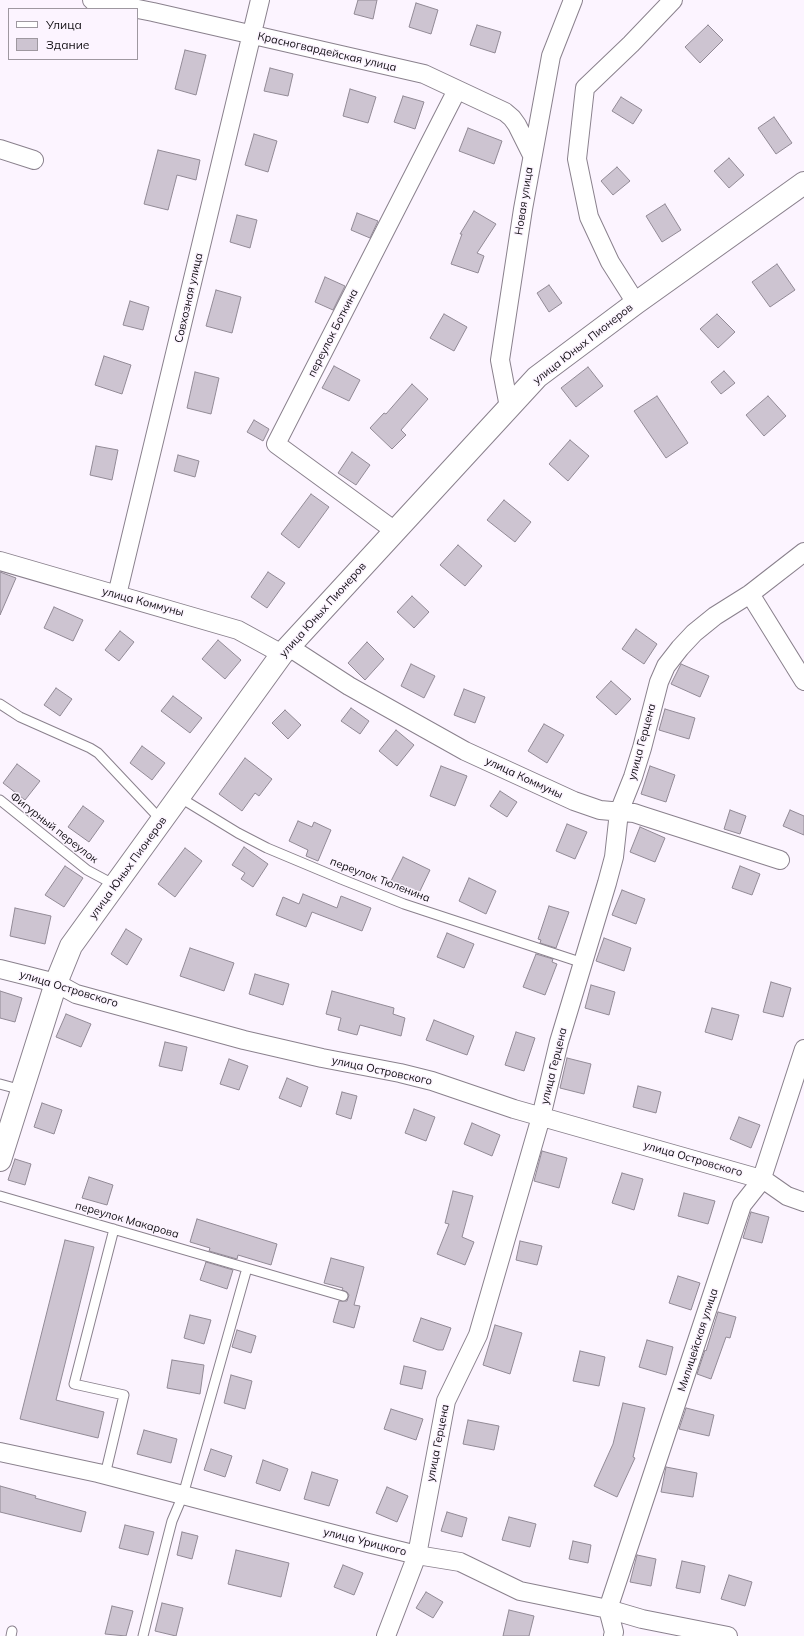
<!DOCTYPE html>
<html>
<head>
<meta charset="utf-8">
<style>
	body { margin:0 }
	#map { position:relative; width:804px; height:1636px; overflow:hidden; background:#fcf4ff; font-family:Mulish,sans-serif }
	canvas { display:block }
	.legend { position:absolute; left:8px; top:8px; width:130px; height:52px; box-sizing:border-box; background:#fcf4ff; border:1px solid #9e98a0; margin:0; padding:5px 7px; list-style:none; font-size:12px; color:#100d12 }
	.legend li { display:flex; align-items:center; gap:8px; height:20px }
	.legend b { width:20px; border:1px solid #9e98a0 }
</style>
</head>
<body>
<div id="map">
<canvas width="804" height="1636"></canvas>
<ul class="legend">
<li><b style="height:5px;background:#fff"></b>Улица</li>
<li><b style="height:11px;background:#cdc4d1"></b>Здание</li>
</ul>
</div>
<script>
const c = document.querySelector('canvas').getContext('2d');
c.lineJoin = 'round';
function fillPath(path, color) { c.fillStyle = color; c.fill(path, 'evenodd'); }
const toPath = rows => new Path2D(rows.map(r => 'M' + r).join(''));
function trace(path, color, width, dash) { c.strokeStyle = color; c.lineWidth = width; c.lineCap = dash ? 'butt' : 'round'; c.setLineDash(dash || []); c.stroke(path); }
function drawText(font, color, halo, rows, align = 'center') {
  c.font = font + ' Mulish,sans-serif'; c.lineWidth = 3; c.setLineDash([]); c.textBaseline = 'middle'; c.strokeStyle = halo; c.fillStyle = color; for (const [text, x, y, turn = 0] of rows) {
    c.save(); c.translate(x, y); c.rotate((+turn || 0) * Math.PI / 180); c.textAlign = isNaN(turn) ? turn : align; if (halo) c.strokeText(text, 0, 0); c.fillText(text, 0, 0); c.restore();
  }
}
const building = toPath([
	[358,0,377,0,373,19,354,14,358,0],
	[416,3,438,10,431,34,409,27,416,3],
	[477,25,501,32,495,53,470,45,477,25],
	[708,25,723,40,700,63,685,47,708,25],
	[185,50,206,55,196,95,175,89,185,50],
	[270,68,293,74,288,96,264,91,270,68],
	[350,89,376,97,368,123,343,116,350,89],
	[403,96,424,102,415,129,394,122,403,96],
	[621,97,642,110,633,124,612,111,621,97],
	[774,117,792,143,776,154,758,128,774,117],
	[468,128,502,141,494,164,459,151,468,128],
	[254,134,277,141,268,172,245,165,254,134],
	[158,150,200,160,196,180,177,175,168,210,144,204,158,150],
	[729,158,744,175,729,188,714,171,729,158],
	[617,167,630,181,613,195,601,181,617,167],
	[665,204,681,230,662,242,646,216,665,204],
	[474,211,496,224,477,253,484,256,478,273,451,264,462,234,460,234,474,211],
	[357,213,378,221,370,238,351,230,357,213],
	[237,215,257,220,250,248,230,242,237,215],
	[777,264,795,290,770,307,752,282,777,264],
	[325,277,345,286,333,310,315,302,325,277],
	[549,285,562,303,549,312,537,293,549,285],
	[216,290,241,297,232,333,206,326,216,290],
	[130,301,149,307,143,330,123,325,130,301],
	[444,314,467,327,454,351,430,338,444,314],
	[717,314,735,332,718,348,700,329,717,314],
	[104,356,131,365,122,394,95,385,104,356],
	[334,366,360,380,349,401,322,388,334,366],
	[588,367,603,386,576,407,561,388,588,367],
	[724,371,735,383,721,394,711,382,724,371],
	[195,372,219,378,211,414,187,408,195,372],
	[412,384,428,399,401,430,406,435,392,449,370,428,384,413,386,414,412,384],
	[657,396,688,443,666,458,634,411,657,396],
	[768,396,786,416,764,436,746,415,768,396],
	[254,420,269,429,263,441,247,432,254,420],
	[570,440,589,456,568,481,549,464,570,440],
	[96,446,118,450,112,480,90,475,96,446],
	[352,452,370,465,356,485,338,473,352,452],
	[178,455,199,461,195,477,174,471,178,455],
	[311,494,329,507,299,548,281,534,311,494],
	[504,500,531,522,515,542,487,520,504,500],
	[458,545,482,566,465,586,440,565,458,545],
	[0,572,16,578,0,615,0,572],
	[268,572,285,583,267,608,251,597,268,572],
	[412,596,429,612,414,628,397,612,412,596],
	[54,607,83,620,73,641,44,628,54,607],
	[636,629,657,644,644,664,622,649,636,629],
	[120,631,134,642,119,661,105,650,120,631],
	[218,640,241,660,225,679,202,659,218,640],
	[367,642,384,659,365,680,348,663,367,642],
	[411,664,435,676,424,698,401,686,411,664],
	[681,664,709,676,700,697,671,684,681,664],
	[611,681,631,699,616,715,596,697,611,681],
	[56,688,72,699,60,716,44,705,56,688],
	[464,689,485,697,475,723,454,715,464,689],
	[173,696,202,718,190,733,161,711,173,696],
	[351,708,369,721,360,734,341,721,351,708],
	[665,709,695,718,689,739,659,730,665,709],
	[285,710,301,725,288,739,272,723,285,710],
	[544,724,564,735,547,763,528,751,544,724],
	[396,730,414,745,397,766,379,751,396,730],
	[142,746,165,763,152,780,130,763,142,746],
	[245,758,272,779,259,796,255,793,242,811,219,794,245,758],
	[17,764,40,781,25,800,3,783,17,764],
	[441,766,467,776,455,806,430,796,441,766],
	[650,766,675,775,666,802,641,794,650,766],
	[500,791,517,802,507,817,490,806,500,791],
	[83,806,104,821,89,842,68,827,83,806],
	[730,810,746,816,740,834,724,829,730,810],
	[790,810,804,816,804,835,783,826,790,810],
	[298,821,312,827,314,822,331,830,318,861,306,856,308,850,289,841,298,821],
	[567,824,587,832,575,859,556,851,567,824],
	[640,827,665,838,655,862,630,852,640,827],
	[244,847,268,864,253,887,241,879,245,873,232,865,244,847],
	[185,848,202,861,175,897,158,884,185,848],
	[403,857,430,870,418,895,391,881,403,857],
	[65,866,83,878,64,907,45,895,65,866],
	[740,866,760,874,752,895,732,888,740,866],
	[469,878,496,891,486,914,459,901,469,878],
	[622,890,645,899,636,924,612,915,622,890],
	[303,894,337,908,341,896,371,908,362,931,312,912,306,927,276,915,283,897,299,904,303,894],
	[549,906,569,912,556,948,540,943,541,940,538,939,549,906],
	[15,908,51,916,45,944,10,936,15,908],
	[126,929,142,939,127,965,111,954,126,929],
	[447,933,474,944,464,968,437,957,447,933],
	[604,938,631,948,624,971,596,961,604,938],
	[190,948,234,963,224,991,180,976,190,948],
	[536,954,553,959,552,962,557,964,545,995,523,987,536,954],
	[255,974,289,984,283,1005,249,994,255,974],
	[771,982,791,988,783,1017,763,1012,771,982],
	[591,985,615,992,609,1015,585,1008,591,985],
	[0,991,22,998,15,1022,0,1018,0,991],
	[332,991,394,1008,393,1014,405,1018,401,1036,360,1025,357,1035,338,1030,341,1018,326,1014,332,991],
	[712,1008,739,1015,732,1040,705,1032,712,1008],
	[66,1014,91,1024,81,1047,56,1037,66,1014],
	[434,1020,474,1036,467,1055,426,1040,434,1020],
	[516,1032,535,1038,524,1071,505,1065,516,1032],
	[165,1042,187,1047,182,1071,159,1066,165,1042],
	[567,1058,591,1064,584,1094,560,1088,567,1058],
	[229,1059,248,1066,239,1090,220,1084,229,1059],
	[287,1078,308,1087,301,1107,279,1098,287,1078],
	[638,1086,661,1092,656,1113,633,1107,638,1086],
	[342,1092,357,1096,351,1119,336,1114,342,1092],
	[42,1103,62,1110,54,1134,34,1127,42,1103],
	[414,1109,435,1117,426,1141,405,1133,414,1109],
	[739,1117,760,1125,751,1148,730,1139,739,1117],
	[472,1123,500,1135,492,1156,464,1144,472,1123],
	[542,1151,567,1158,559,1188,534,1181,542,1151],
	[15,1159,31,1164,25,1185,8,1180,15,1159],
	[622,1173,643,1179,634,1210,612,1203,622,1173],
	[89,1177,113,1185,107,1205,82,1198,89,1177],
	[453,1191,473,1196,462,1237,474,1242,465,1265,437,1254,449,1224,445,1223,453,1191],
	[684,1193,715,1201,708,1224,678,1216,684,1193],
	[751,1212,769,1217,762,1243,743,1238,751,1212],
	[197,1219,277,1244,271,1265,238,1255,237,1259,209,1251,210,1248,190,1242,197,1219],
	[65,1240,94,1247,56,1400,104,1412,98,1438,20,1419,65,1240],
	[520,1241,542,1246,537,1265,516,1260,520,1241],
	[331,1258,364,1267,354,1305,360,1306,354,1328,333,1322,339,1301,347,1301,349,1295,347,1292,342,1290,343,1288,324,1283,331,1258],
	[206,1262,233,1270,227,1289,200,1280,206,1262],
	[678,1276,700,1283,691,1310,669,1303,678,1276],
	[718,1312,736,1317,730,1338,726,1337,711,1379,697,1374,705,1350,706,1351,718,1312],
	[190,1315,211,1320,204,1344,184,1338,190,1315],
	[421,1318,451,1328,443,1350,438,1350,413,1341,421,1318],
	[495,1325,522,1333,510,1374,483,1365,495,1325],
	[237,1330,256,1336,251,1353,232,1347,237,1330],
	[647,1340,673,1347,666,1375,639,1367,647,1340],
	[580,1351,605,1357,599,1386,573,1381,580,1351],
	[172,1360,204,1365,200,1394,167,1388,172,1360],
	[404,1366,426,1371,422,1389,400,1384,404,1366],
	[231,1375,252,1381,245,1409,224,1403,231,1375],
	[623,1403,645,1408,633,1457,635,1458,617,1497,594,1486,613,1444,623,1403],
	[686,1408,714,1415,709,1436,679,1429,686,1408],
	[391,1409,423,1419,416,1440,384,1429,391,1409],
	[468,1420,499,1426,494,1450,463,1444,468,1420],
	[144,1430,177,1439,171,1463,137,1454,144,1430],
	[211,1449,232,1456,225,1477,204,1470,211,1449],
	[263,1460,288,1469,280,1491,256,1483,263,1460],
	[666,1467,697,1473,693,1497,661,1492,666,1467],
	[312,1472,338,1480,329,1506,304,1499,312,1472],
	[0,1486,36,1496,35,1498,86,1512,81,1532,0,1512,0,1486],
	[387,1487,408,1496,397,1522,376,1513,387,1487],
	[447,1512,467,1518,462,1537,441,1531,447,1512],
	[509,1517,536,1524,530,1547,502,1540,509,1517],
	[125,1525,154,1532,148,1555,119,1548,125,1525],
	[182,1532,198,1536,192,1559,177,1555,182,1532],
	[573,1541,591,1545,588,1563,569,1559,573,1541],
	[236,1550,289,1563,281,1597,228,1584,236,1550],
	[637,1555,656,1559,651,1586,630,1582,637,1555],
	[682,1561,705,1566,700,1593,676,1588,682,1561],
	[343,1565,363,1573,354,1595,334,1587,343,1565],
	[729,1575,752,1582,745,1606,721,1599,729,1575],
	[426,1592,443,1602,433,1618,416,1608,426,1592],
	[162,1603,183,1608,176,1636,155,1631,162,1603],
	[112,1606,133,1611,126,1636,105,1634,112,1606],
	[509,1610,534,1616,529,1636,503,1636,509,1610]
]);
fillPath(building, '#cdc4d1');
trace(building, '#928a96', 1);
const service = toPath([
	[0,704,20,717,90,748,98,753,162,821],
	[179,797,238,833,267,848,341,879,404,904,583,963],
	[0,800,87,870,115,885],
	[0,1084,22,1090],
	[0,1196,343,1296],
	[105,1475,124,1395,74,1384,114,1229],
	[11,1636,12,1631],
	[143,1636,165,1548,172,1521,183,1495,247,1268]
]);
const minor = toPath([
	[92,0,153,12,424,74,505,112,512,118,517,125,532,155],
	[0,149,34,160],
	[636,303,610,262,589,217,577,159,585,88,631,44,673,0],
	[509,407,500,360,523,209,551,56,573,0],
	[395,531,276,444,457,90],
	[0,561,238,630,282,654],
	[750,594,804,681],
	[117,595,260,0],
	[289,647,349,686,465,751,574,801,600,810,634,813,643,816,780,860],
	[0,969,56,983,76,994,244,1040,322,1058,400,1073,432,1081,514,1109,754,1177,767,1182,787,1196,804,1202],
	[0,1452,98,1473,368,1543,417,1555,460,1562,520,1591,608,1609,642,1619,728,1636],
	[386,1636,417,1555,446,1401,478,1335,541,1117,559,1042,607,883,614,857,619,812,633,777,642,748,659,682,666,666,680,648,694,633,715,616,750,594,804,552],
	[613,1636,614,1632,608,1609,742,1205,761,1181,804,1049]
]);
const secondary = toPath([
	[0,1160,56,983,71,946,282,654,537,377,636,303,804,183]
]);
trace(service, '#8a818d', 11);
trace(minor, '#8a818d', 20);
trace(secondary, '#8a818d', 24);
trace(service, '#fff', 9);
trace(minor, '#fff', 18);
trace(secondary, '#fff', 22);
drawText('11px', '#100d12', '#fcf4ff', [
	["Красногвардейская улица",327,52,13],
	["Новая улица",524,201,-81],
	["Совхозная улица",189,298,-77],
	["переулок Боткина",333,333,-63],
	["улица Юных Пионеров",583,344,-38],
	["улица Коммуны",143,602,15],
	["улица Юных Пионеров",323,610,-48],
	["улица Герцена",642,742,-75],
	["улица Коммуны",524,778,25],
	["Фигурный переулок",54,828,38],
	["улица Юных Пионеров",128,868,-54],
	["переулок Тюленина",380,880,21],
	["улица Островского",69,989,17],
	["улица Герцена",554,1066,-76],
	["улица Островского",382,1071,12],
	["улица Островского",693,1159,16],
	["переулок Макарова",127,1220,16],
	["Милицейская улица",698,1340,-72],
	["улица Герцена",438,1443,-79],
	["улица Урицкого",365,1542,14]
]);
</script>
</body>
</html>
